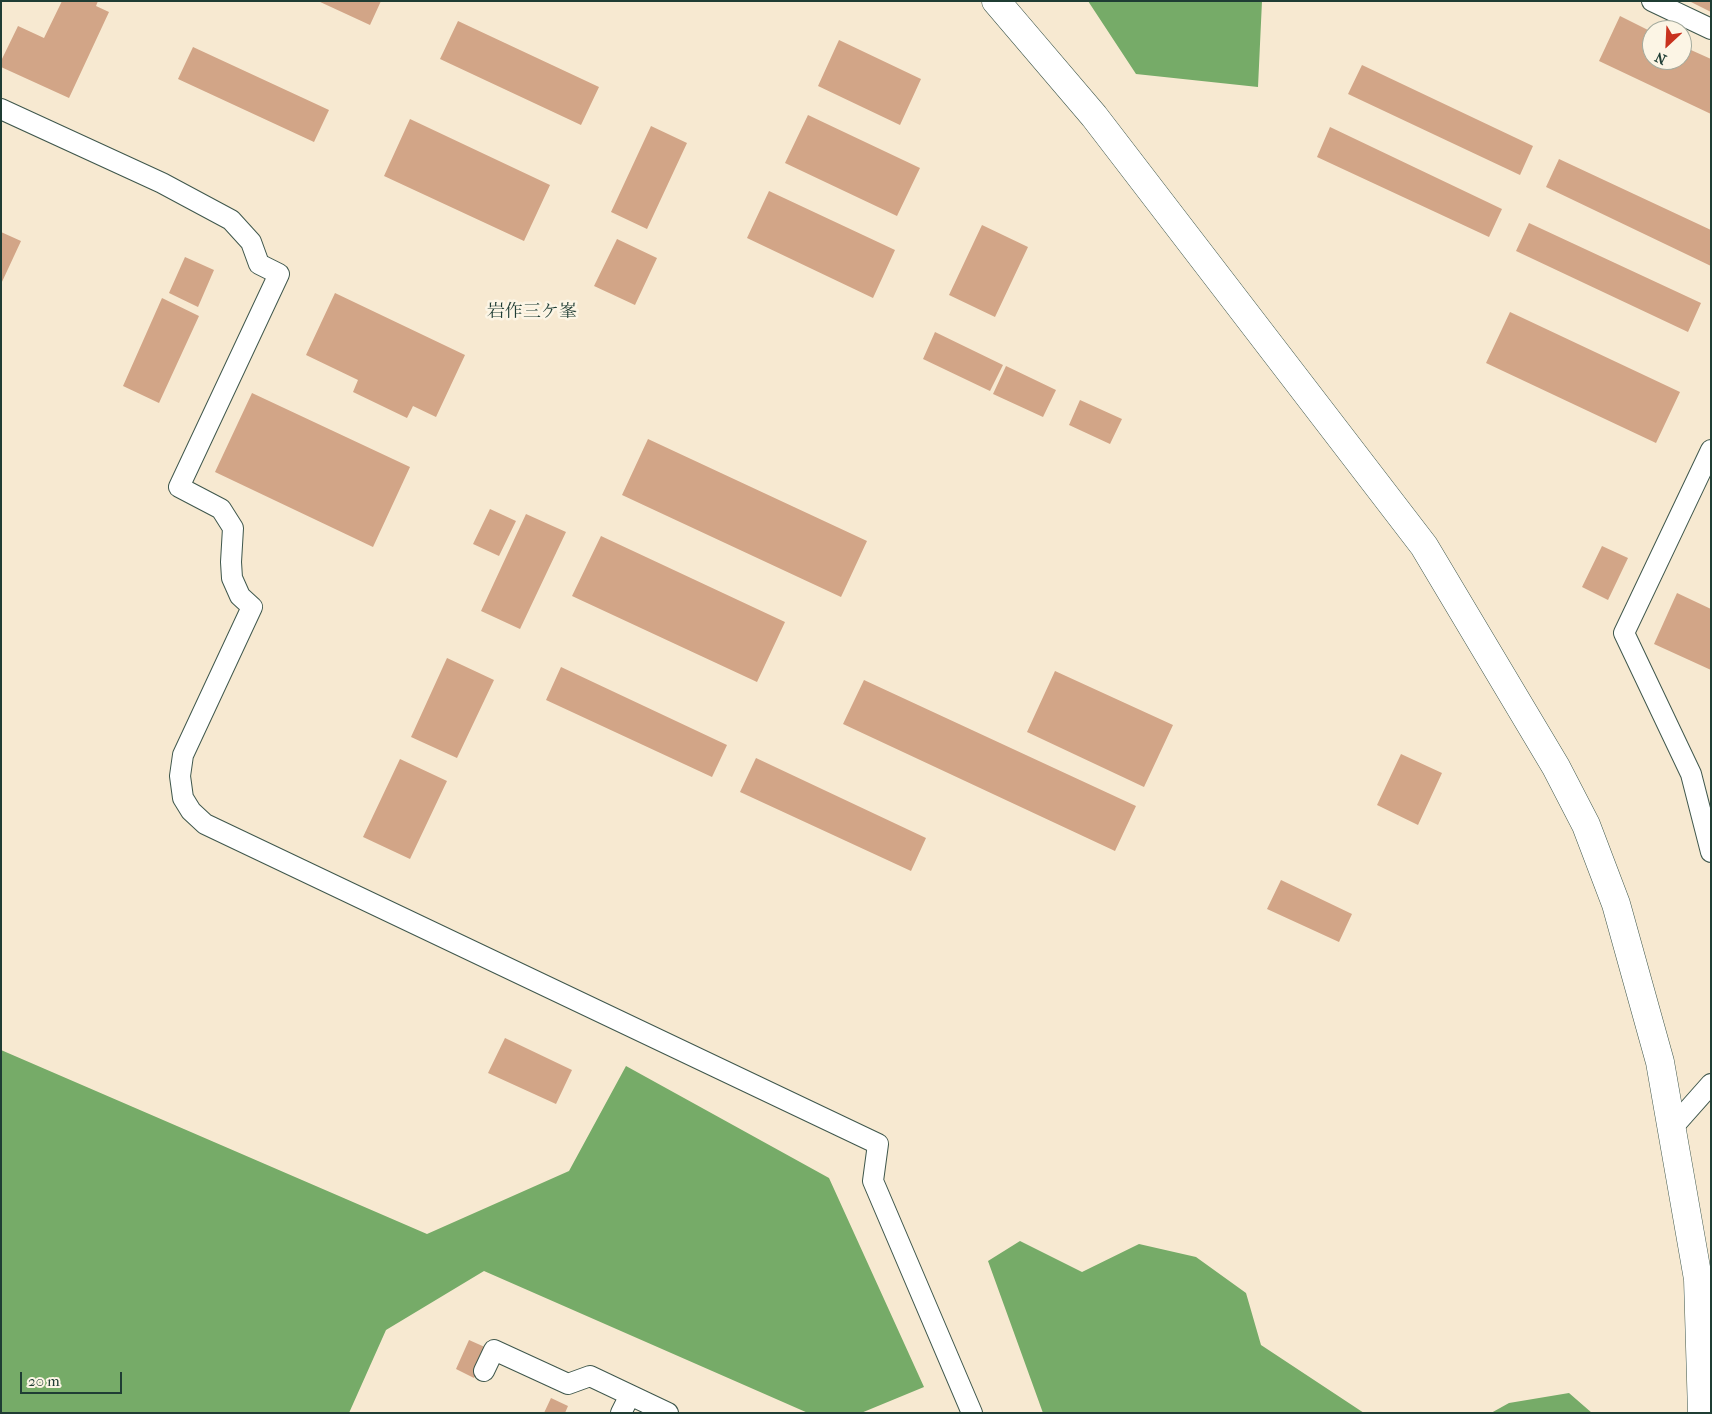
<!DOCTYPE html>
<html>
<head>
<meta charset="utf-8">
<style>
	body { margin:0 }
	#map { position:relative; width:1712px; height:1414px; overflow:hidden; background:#f7e9d1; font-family:"IM FELL French Canon",serif }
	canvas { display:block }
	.frame { position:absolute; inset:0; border:2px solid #1f3d34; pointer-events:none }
	.north { position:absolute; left:1642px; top:20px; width:50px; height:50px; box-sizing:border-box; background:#fcf5e5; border:1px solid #a4ab9e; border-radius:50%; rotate:205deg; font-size:14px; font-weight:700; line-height:20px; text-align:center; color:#1f3d34 }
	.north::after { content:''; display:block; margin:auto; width:18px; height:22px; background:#c8321e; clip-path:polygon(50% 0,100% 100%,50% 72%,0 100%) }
	.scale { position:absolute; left:20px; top:1372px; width:102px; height:22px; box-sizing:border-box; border:2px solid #1f3d34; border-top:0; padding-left:6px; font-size:15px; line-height:18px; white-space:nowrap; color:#1f3d34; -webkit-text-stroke:4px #fcf5e5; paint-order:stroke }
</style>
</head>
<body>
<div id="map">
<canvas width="1712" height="1414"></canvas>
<div class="frame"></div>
<div class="north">N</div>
<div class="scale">20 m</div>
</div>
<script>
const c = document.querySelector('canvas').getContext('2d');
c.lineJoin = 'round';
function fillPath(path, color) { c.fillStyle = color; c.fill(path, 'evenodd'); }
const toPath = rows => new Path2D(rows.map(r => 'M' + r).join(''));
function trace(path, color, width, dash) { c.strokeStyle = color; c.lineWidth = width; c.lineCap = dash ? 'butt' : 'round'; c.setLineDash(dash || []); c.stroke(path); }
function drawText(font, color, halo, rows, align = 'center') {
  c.font = font + ' "IM FELL French Canon","Noto Serif JP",serif'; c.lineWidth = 5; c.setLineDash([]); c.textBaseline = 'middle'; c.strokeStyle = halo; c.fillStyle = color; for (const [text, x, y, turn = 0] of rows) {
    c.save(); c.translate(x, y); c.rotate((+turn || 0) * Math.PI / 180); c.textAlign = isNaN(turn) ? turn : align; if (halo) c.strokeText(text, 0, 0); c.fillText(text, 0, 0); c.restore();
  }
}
fillPath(toPath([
	[1088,1,1262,1,1258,87,1136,74],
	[1,1050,427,1234,569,1171,626,1066,829,1178,924,1387,861,1413,808,1413,484,1271,386,1330,349,1413,1,1413],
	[1020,1241,1082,1272,1139,1244,1196,1257,1246,1293,1261,1345,1364,1413,1043,1413,988,1261],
	[1569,1393,1592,1413,1491,1413,1509,1403]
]), '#76ab68');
fillPath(toPath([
	[62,1,98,1,96,6,109,12,69,98,1,67,1,61,18,26,44,38],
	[318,1,381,1,370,25],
	[1689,1,1711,1,1711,12],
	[1620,16,1652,32,1652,60,1682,60,1682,46,1711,59,1711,114,1599,61],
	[458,21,599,87,581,125,440,59],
	[839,40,921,79,900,125,818,86],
	[193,47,329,110,314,142,178,79],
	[1362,65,1533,146,1520,175,1348,94],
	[808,115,920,168,897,216,785,163],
	[410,119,550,185,524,241,384,176],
	[651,126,687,143,647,229,611,212],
	[1330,127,1502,209,1489,237,1317,157],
	[1559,159,1711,230,1711,266,1546,187],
	[769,191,895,250,873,298,747,238],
	[1529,223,1701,303,1688,332,1516,251],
	[982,225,1028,247,995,317,949,295],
	[1,232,21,241,1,284],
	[617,239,657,258,635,305,594,286],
	[185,257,214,270,198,307,169,293],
	[335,293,465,355,436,417,413,406,407,418,353,392,358,380,306,355],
	[162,298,199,316,159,403,123,386],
	[1510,312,1680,392,1656,443,1486,363],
	[935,332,1003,365,990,391,923,359],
	[1006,366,1056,390,1043,417,993,394],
	[252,393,410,467,373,547,215,472],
	[1080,400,1122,419,1110,444,1069,425],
	[648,439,867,541,841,597,622,495],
	[490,509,516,521,499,556,473,544],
	[526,514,566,532,520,629,481,611],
	[601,536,785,622,757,682,572,596],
	[1602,546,1628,558,1608,600,1582,587],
	[1677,593,1711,609,1711,670,1654,644],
	[447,658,494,680,457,758,411,737],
	[561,667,727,745,712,777,546,700],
	[1055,671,1173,725,1144,787,1027,732],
	[864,680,1136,806,1115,851,843,724],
	[1401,754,1442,773,1418,825,1377,805],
	[756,758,926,838,911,871,740,792],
	[400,759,447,781,410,859,363,837],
	[1281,880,1352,914,1339,942,1267,909],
	[505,1038,572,1070,556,1104,488,1073],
	[469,1340,487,1348,474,1378,456,1369],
	[551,1398,568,1406,565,1413,544,1413]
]), '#d2a587');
const service = toPath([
	[1652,1,1711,29],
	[1,109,162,183,231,220,251,242,259,264,279,274,179,487,221,509,233,528,231,562,232,578,240,596,252,607,183,755,180,776,183,798,191,811,205,824,878,1144,873,1181,972,1413],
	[1711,450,1624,633,1691,774,1711,852],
	[1672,1128,1711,1084],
	[484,1371,494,1350,568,1384,590,1376,668,1413],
	[621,1413,630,1395]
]);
const tertiary = toPath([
	[996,1,1094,116,1424,546,1556,767,1586,825,1616,904,1660,1062,1698,1279,1702,1413]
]);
trace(service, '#3f574c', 22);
trace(tertiary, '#3f574c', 29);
trace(service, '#fff', 20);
trace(tertiary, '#fff', 28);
drawText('18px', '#1f3d34', '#fcf5e5', [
	["岩作三ケ峯",532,313]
]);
</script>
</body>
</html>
